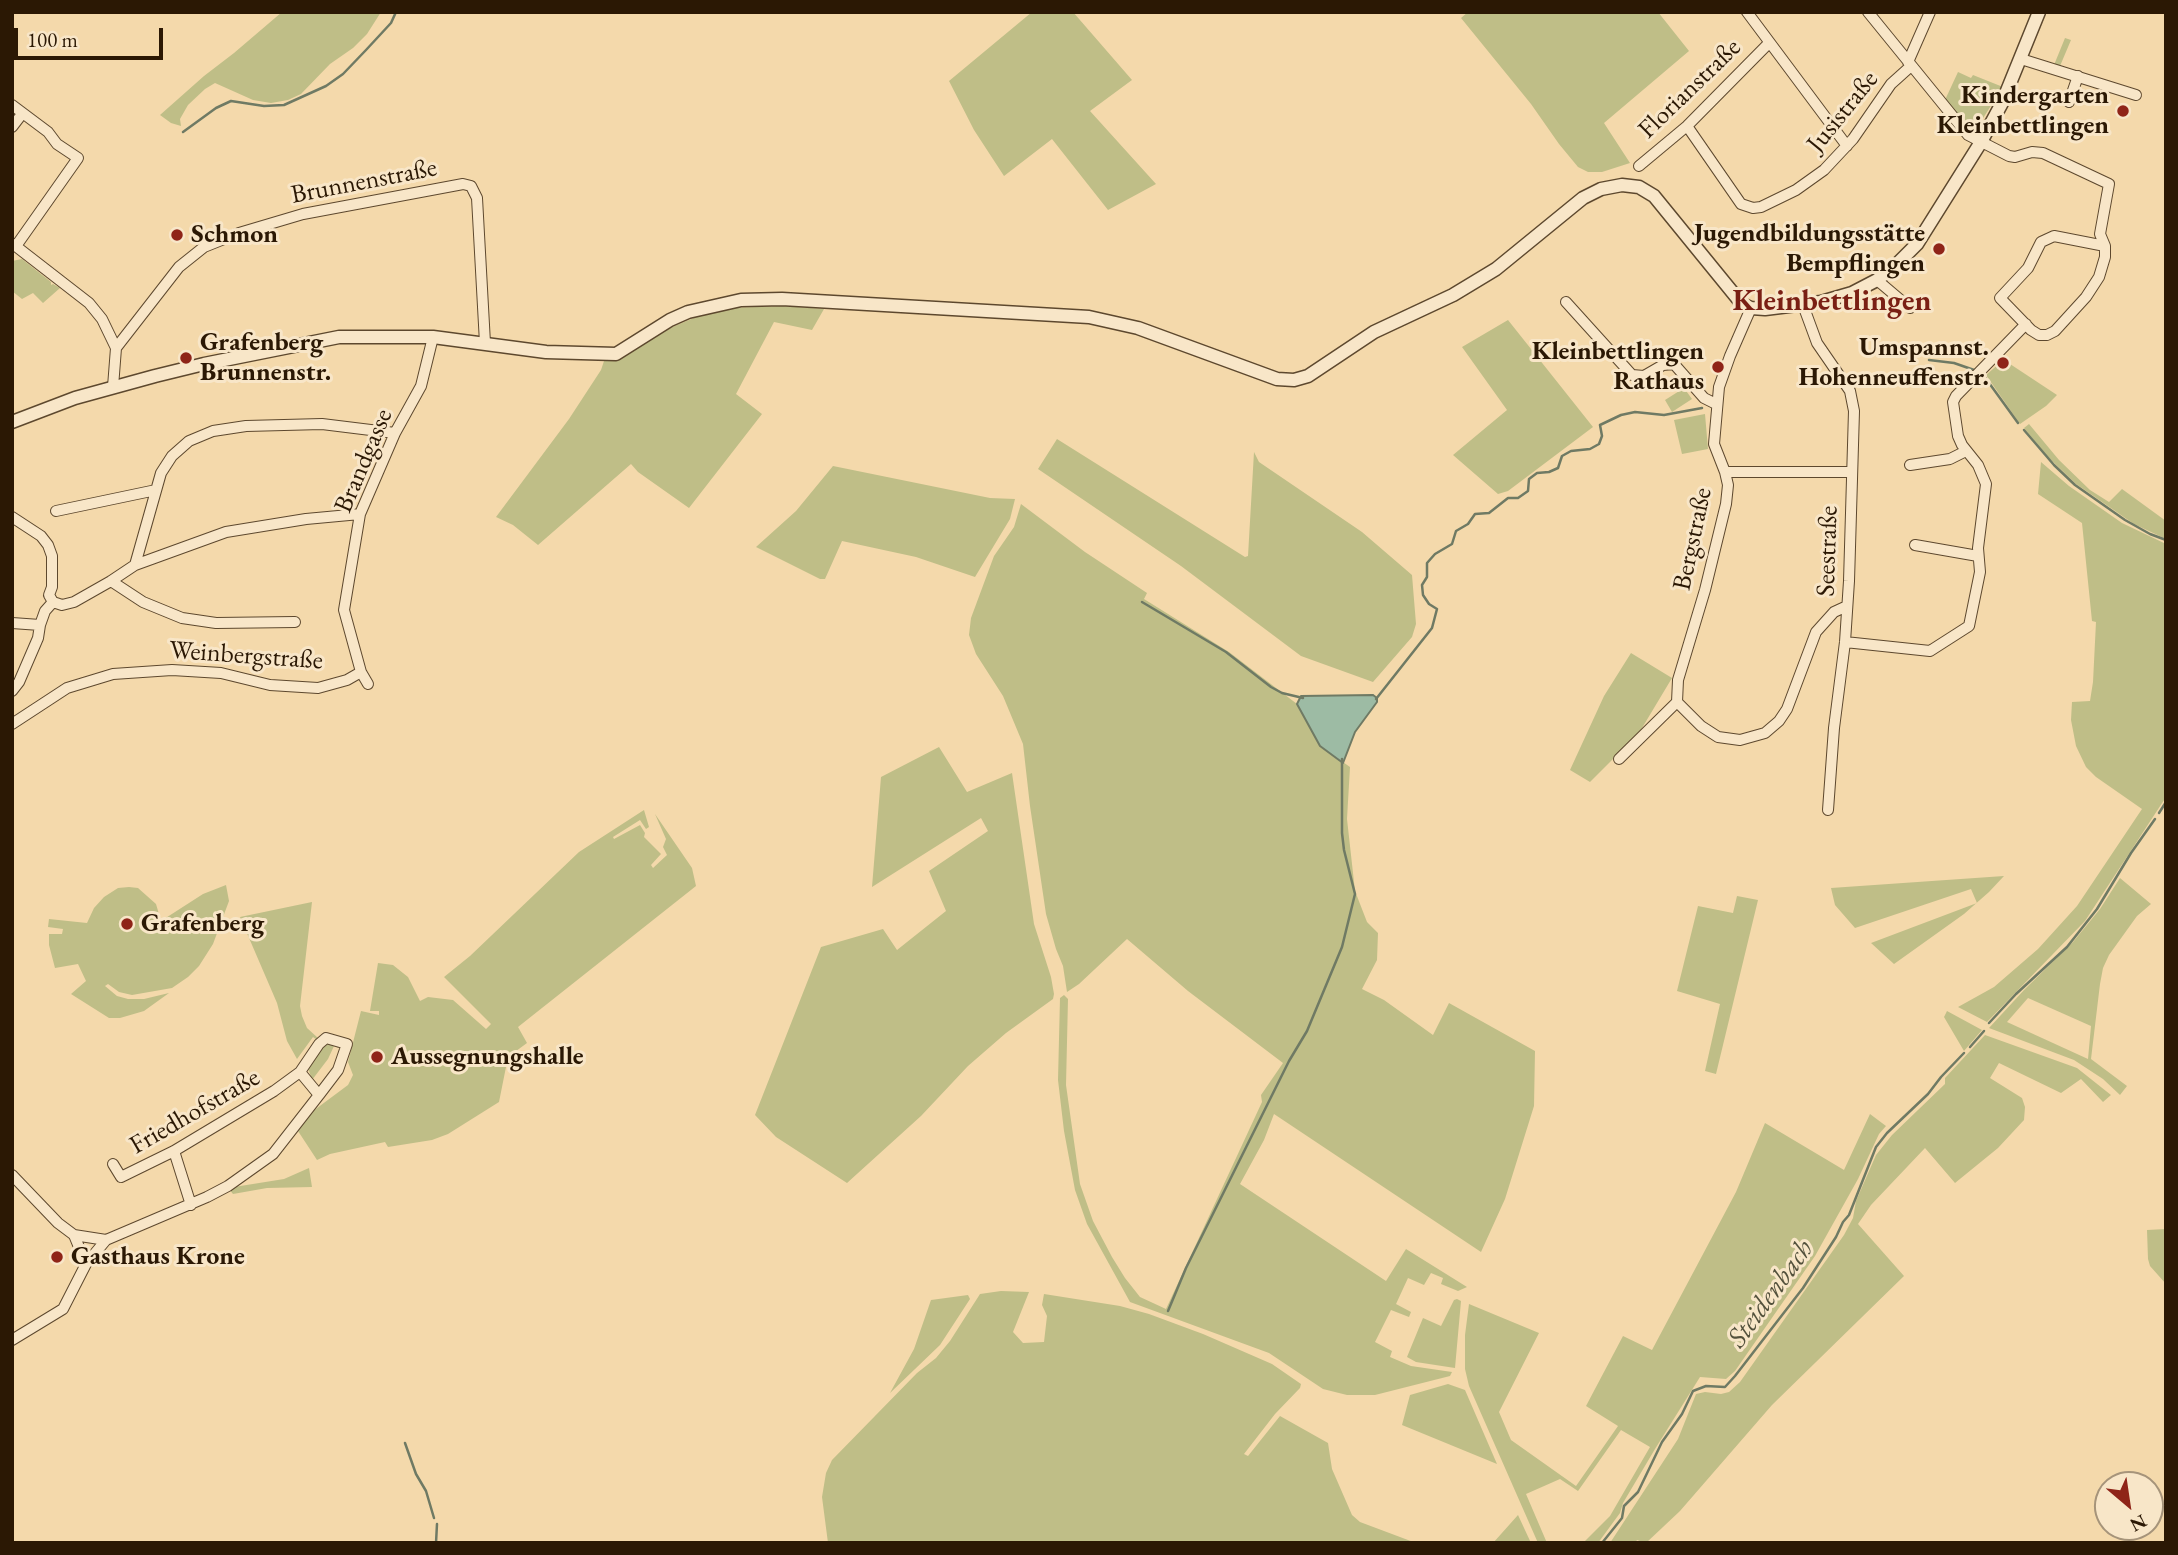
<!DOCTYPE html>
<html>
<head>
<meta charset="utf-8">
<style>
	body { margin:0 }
	#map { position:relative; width:2178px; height:1555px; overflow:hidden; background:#f4d9ab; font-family:"EB Garamond",serif }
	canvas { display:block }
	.frame { position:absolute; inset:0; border:14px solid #2b1804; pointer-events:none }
	.north { position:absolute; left:2094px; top:1471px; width:70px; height:70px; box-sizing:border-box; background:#f8e6c8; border:2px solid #a6947a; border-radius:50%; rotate:151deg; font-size:19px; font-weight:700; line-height:28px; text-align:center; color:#2b1804 }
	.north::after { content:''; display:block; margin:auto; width:24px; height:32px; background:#8f2418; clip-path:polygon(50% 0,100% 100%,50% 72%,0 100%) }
	.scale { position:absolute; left:14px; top:28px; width:149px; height:32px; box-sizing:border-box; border:4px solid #2b1804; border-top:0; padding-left:9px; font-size:21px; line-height:24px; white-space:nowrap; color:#2b1804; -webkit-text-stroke:5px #f8e6c8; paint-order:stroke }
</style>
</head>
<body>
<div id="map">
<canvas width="2178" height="1555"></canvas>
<div class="frame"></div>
<div class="north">N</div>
<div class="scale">100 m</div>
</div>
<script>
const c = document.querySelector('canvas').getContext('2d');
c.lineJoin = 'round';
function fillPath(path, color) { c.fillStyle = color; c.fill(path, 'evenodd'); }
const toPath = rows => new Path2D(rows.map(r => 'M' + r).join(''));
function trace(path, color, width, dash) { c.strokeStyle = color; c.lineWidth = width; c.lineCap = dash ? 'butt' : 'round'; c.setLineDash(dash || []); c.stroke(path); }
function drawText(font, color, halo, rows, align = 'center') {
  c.font = font + ' "EB Garamond",serif'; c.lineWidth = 6; c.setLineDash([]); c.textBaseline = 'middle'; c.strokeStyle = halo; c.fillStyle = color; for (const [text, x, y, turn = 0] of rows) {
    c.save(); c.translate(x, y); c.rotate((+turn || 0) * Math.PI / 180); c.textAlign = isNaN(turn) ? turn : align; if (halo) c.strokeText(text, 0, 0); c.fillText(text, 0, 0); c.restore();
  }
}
fillPath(toPath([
	[282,12,381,12,367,34,353,48,330,64,301,94,288,100,271,103,253,100,215,83,205,89,188,105,180,119,181,126,171,123,160,115,204,76,234,53],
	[1032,12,1073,12,1132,80,1090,111,1156,184,1108,210,1052,139,1004,176,974,130,949,81],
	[1468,12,1658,12,1689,51,1604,123,1630,163,1602,172,1588,172,1578,167,1559,144,1531,104,1461,18],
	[2065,38,2071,40,2060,66,2054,65],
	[1958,72,1971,78,1973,75,2003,87,1978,126,1967,125,1945,100],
	[22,259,51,282,51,285,53,284,60,288,43,303,33,293,22,299,12,291,12,261],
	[783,306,824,309,812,330,774,322,736,394,762,414,689,508,638,472,631,464,538,545,513,525,496,517,569,419,601,370,604,361,617,360,627,355,663,331,703,314,727,308],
	[1508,320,1593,427,1508,491,1498,494,1453,455,1507,410,1462,347],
	[2001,362,2005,364,2007,362,2057,395,2046,406,2020,424,1986,375],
	[1684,388,1692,399,1672,412,1665,400],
	[1705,414,1708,449,1682,454,1674,420],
	[2029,424,2059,460,2090,490,2109,502,2122,489,2166,521,2166,539,2134,524,2076,484,2047,456,2024,428],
	[1057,439,1245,557,1248,556,1254,452,1259,462,1362,532,1412,575,1416,624,1412,637,1373,682,1301,656,1181,566,1038,469],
	[2041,462,2069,486,2122,523,2166,544,2166,797,2085,921,1987,1022,1958,1007,1994,987,2038,949,2077,906,2142,809,2096,777,2086,767,2076,746,2071,720,2072,702,2090,701,2093,682,2096,622,2092,621,2082,523,2038,494],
	[833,466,990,498,1015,499,1010,519,975,577,916,557,842,541,825,579,820,579,756,547,796,511],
	[1021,504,1085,552,1147,593,1144,599,1229,652,1297,704,1320,746,1350,767,1347,819,1355,891,1367,922,1378,933,1377,960,1362,989,1384,1000,1433,1035,1449,1003,1535,1051,1534,1106,1505,1199,1481,1252,1274,1114,1264,1140,1240,1184,1386,1281,1406,1249,1467,1287,1458,1291,1441,1284,1443,1278,1431,1273,1424,1285,1408,1278,1396,1304,1411,1312,1409,1317,1391,1310,1375,1342,1392,1351,1390,1357,1411,1366,1452,1372,1450,1376,1375,1395,1347,1395,1323,1389,1269,1353,1130,1302,1087,1224,1075,1190,1064,1131,1058,1080,1060,998,1064,995,1068,999,1066,1085,1080,1184,1093,1221,1112,1257,1125,1278,1140,1297,1166,1309,1262,1102,1261,1095,1283,1063,1188,991,1127,939,1079,984,1067,992,1063,966,1056,949,1046,914,1030,806,1023,744,1003,696,976,654,969,635,971,618,994,556,1014,527],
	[1631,653,1672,678,1639,733,1590,782,1570,770,1604,696],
	[939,747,967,792,1012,773,1034,924,1051,977,1054,994,1053,999,1006,1033,968,1066,921,1116,847,1183,776,1137,755,1115,821,947,883,929,897,950,946,911,929,871,988,831,981,818,872,887,881,777],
	[644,810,649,827,646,829,640,820,613,837,614,839,640,825,645,833,644,837,661,854,651,865,653,868,667,855,663,847,666,839,655,814,692,868,696,886,518,1027,527,1043,508,1057,499,1102,448,1134,432,1140,388,1147,385,1142,330,1154,317,1160,298,1131,305,1117,348,1085,353,1075,348,1062,361,1011,379,1015,379,1011,370,1011,378,963,393,965,408,977,420,1001,428,997,453,1000,486,1029,491,1024,444,977,470,956,579,852],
	[2004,876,1989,892,1964,914,1894,964,1871,943,1977,903,1971,889,1855,928,1835,905,1831,888],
	[2120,878,2151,904,2137,916,2109,955,2103,968,2100,984,2091,1059,2127,1086,2120,1095,2103,1079,2074,1060,1989,1028,2024,990,2073,942,2100,909],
	[2028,998,2091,1026,2088,1059,2007,1022],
	[226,885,229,901,213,944,199,966,188,977,172,988,132,995,119,992,108,984,105,986,117,996,128,999,144,999,169,993,144,1011,120,1018,109,1018,71,994,86,981,78,964,55,968,49,945,49,934,62,934,63,929,48,927,49,919,87,923,94,908,104,897,118,888,129,887,138,888,156,904,161,921,203,894],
	[1737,896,1758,900,1716,1074,1705,1071,1720,1004,1677,991,1698,906,1733,913],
	[312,902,300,1006,302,1016,307,1028,318,1038,317,1040,313,1037,297,1059,287,1041,277,1003,240,917],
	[1947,1011,1982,1030,1964,1051,1944,1017],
	[1985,1035,2077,1068,2111,1095,2103,1102,2081,1079,2061,1093,1999,1063,1990,1078,2022,1098,2025,1107,2024,1120,1998,1148,1955,1183,1925,1148,1871,1205,1858,1224,1904,1276,1772,1405,1680,1511,1646,1543,1637,1540,1635,1543,1610,1543,1678,1439,1696,1394,1705,1392,1721,1394,1729,1392,1740,1382,1844,1235,1853,1218,1856,1201,1876,1155,1892,1135,1945,1084,1945,1078],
	[332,1043,341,1049,334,1046,328,1059,312,1080,308,1068,323,1046],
	[1870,1114,1886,1126,1879,1134,1858,1179,1815,1256,1735,1371,1726,1379,1700,1377,1655,1449,1623,1503,1620,1513,1598,1543,1583,1543,1610,1516,1650,1447,1621,1430,1578,1491,1560,1479,1526,1494,1547,1543,1538,1543,1469,1386,1465,1369,1465,1335,1469,1304,1539,1333,1499,1412,1511,1440,1576,1486,1618,1426,1586,1406,1623,1336,1652,1350,1736,1192,1765,1123,1844,1170],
	[309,1168,312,1187,267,1188,233,1194,228,1188,284,1179],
	[2166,1229,2166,1284,2150,1266,2148,1259,2147,1230],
	[1001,1291,1029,1292,1013,1332,1023,1343,1044,1342,1047,1316,1042,1305,1044,1294,1120,1306,1149,1314,1203,1334,1272,1364,1301,1384,1300,1388,1275,1414,1244,1454,1248,1456,1280,1416,1328,1443,1332,1469,1352,1515,1360,1522,1416,1543,828,1543,822,1497,826,1473,832,1460,917,1373,936,1358,950,1341,980,1294],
	[968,1295,970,1299,940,1345,890,1393,914,1349,931,1300],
	[1457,1299,1461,1301,1455,1368,1416,1362,1407,1357,1423,1318,1441,1326,1454,1300],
	[1448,1384,1465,1390,1497,1464,1402,1425,1410,1395],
	[1518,1515,1531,1543,1493,1543]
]), '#bfbe87');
const water = toPath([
	[1373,695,1377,698,1377,702,1355,732,1343,763,1320,746,1297,704,1301,696,1373,695]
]);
fillPath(water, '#9dbba4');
trace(water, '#6f7a64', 2);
trace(toPath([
	[183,132,216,108,231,101,264,106,284,105,326,86,343,74,366,50,391,23,396,12],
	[1929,360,1954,363,1977,371],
	[1984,376,2018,423],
	[2024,430,2054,465,2075,485,2125,520,2150,534,2166,540],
	[1142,602,1226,652,1271,687,1282,693,1303,698],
	[1376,699,1432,628,1437,609,1429,604,1423,595,1422,585,1427,577,1427,563,1435,554,1452,544,1456,531,1468,524,1475,514,1489,513,1508,498,1518,498,1528,491,1529,479,1537,473,1549,472,1558,468,1562,456,1571,451,1590,449,1599,444,1602,436,1600,425,1621,415,1635,412,1664,415,1702,408],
	[2159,813,2166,802],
	[1989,1023,2016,994,2067,947,2097,909,2131,853,2155,819],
	[1970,1047,1984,1031],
	[1168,1311,1186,1268,1289,1061,1307,1031,1342,947,1355,894,1344,850,1342,833,1342,759],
	[405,1443,416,1474,426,1491,434,1518],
	[436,1543,437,1524],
	[1602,1543,1622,1518,1624,1506,1638,1492,1662,1442,1682,1414,1693,1391,1706,1386,1725,1387,1735,1376,1803,1288,1836,1237,1843,1222,1849,1215,1876,1147,1887,1133,1928,1094,1941,1077,1964,1053]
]), '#6f7a64', 2.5);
const minor = toPath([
	[1747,12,1847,146],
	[1868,12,1968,135,2009,156,2015,157,2032,152,2043,153,2109,184,2100,234,2105,246,2105,257,2099,277,2086,297,2055,331,2047,335,2039,335,2031,330,2000,298,2028,268,2041,242,2054,236,2105,246],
	[2021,59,2136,95],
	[1908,62,1930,12],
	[2069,102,2078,76],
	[12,105,48,132,57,144,78,158,16,246],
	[1687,126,1741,204,1753,208,1761,207,1796,190,1824,170,1853,139,1891,84,1911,66],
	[12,127,22,114],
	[1639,166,1687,126,1769,43],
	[13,244,89,303,102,319,116,348,113,387],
	[1877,280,1910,308],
	[1566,302,1632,375,1644,376,1663,365,1674,364,1704,398,1716,404],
	[1803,305,1817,343,1850,391,1854,411,1849,581,1845,642,1834,728,1828,810],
	[116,348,179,267,204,247,239,233,303,214,463,184,471,186,477,198,485,343],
	[1910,465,1950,459,1966,451],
	[1725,472,1851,472],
	[56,511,156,490],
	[12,517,41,536,48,545,52,556,52,587,49,595,53,602],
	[1915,545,1978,556],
	[135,565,161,473,172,456,189,441,213,431,246,426,322,424,395,433],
	[111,581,143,602,182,618,216,623,295,622],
	[53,602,62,605,74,602,111,581,135,565,226,532,306,519,360,514],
	[12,623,40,625],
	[1845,642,1930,651,1969,626,1980,572,1978,548,1986,484,1978,465,1962,445,1958,436,1953,402,1956,396,2026,324],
	[368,684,361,672,344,610,360,514,395,433,421,386,433,337],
	[12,691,19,682,38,638,40,625,45,611,53,602],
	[1677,702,1678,680,1705,590,1726,504,1728,485,1725,472,1714,444,1719,387,1730,356,1751,308],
	[1677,702,1701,726,1718,737,1740,740,1765,733,1779,721,1787,709,1816,632,1834,612,1847,606],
	[12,724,67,688,113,674,172,670,221,673,270,685,318,688,347,680,361,672],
	[1619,759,1677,702],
	[174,1151,191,1205],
	[113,1164,121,1177,174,1151,274,1091,300,1072,319,1044,326,1038,347,1044,338,1070,319,1095],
	[12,1175,58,1223,74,1235,106,1240],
	[74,1235,86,1264],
	[12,1340,63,1309,86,1264,106,1240,207,1197,228,1186,273,1154,319,1095,300,1072]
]);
const tertiary = toPath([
	[12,422,75,398,155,376,204,364,339,337,433,337,546,352,616,354,670,320,688,312,741,300,782,299,1089,317,1138,328,1277,379,1294,380,1308,376,1374,332,1453,295,1496,269,1583,198,1601,189,1622,185,1639,187,1654,196,1742,304,1751,308,1765,309,1821,302,1852,293,1877,280,1896,265,1917,244,1981,142,2002,103,2039,12]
]);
trace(minor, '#5d482e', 12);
trace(tertiary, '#5d482e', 15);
trace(minor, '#f8e6c8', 10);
trace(tertiary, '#f8e6c8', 12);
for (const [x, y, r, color] of [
	[2123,111,7,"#8f2418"],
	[177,235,7,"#8f2418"],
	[1939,249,7,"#8f2418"],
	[186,358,7,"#8f2418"],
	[2003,363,7,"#8f2418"],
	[1718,367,7,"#8f2418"],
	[127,924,7,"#8f2418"],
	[377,1057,7,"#8f2418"],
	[57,1257,7,"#8f2418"]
]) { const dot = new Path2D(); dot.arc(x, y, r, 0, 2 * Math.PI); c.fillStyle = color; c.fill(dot); trace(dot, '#f8e6c8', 2.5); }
drawText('26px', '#2b1804', '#f8e6c8', [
	["Florianstraße",1690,89,-44],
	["Jusistraße",1843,112,-51],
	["Brunnenstraße",364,182,-11],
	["Brandgasse",364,461,-67],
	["Bergstraße",1693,539,-78],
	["Seestraße",1828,551,-88],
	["Weinbergstraße",246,656,4],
	["Friedhofstraße",195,1112,-30]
]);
drawText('bold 26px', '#2b1804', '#f8e6c8', [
	["Kindergarten",2109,96,"right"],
	["Kleinbettlingen",2109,126,"right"],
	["Jugendbildungsstätte",1925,234,"right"],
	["Bempflingen",1925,264,"right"],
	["Schmon",191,235],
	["Grafenberg",200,343],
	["Brunnenstr.",200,373],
	["Umspannst.",1989,348,"right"],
	["Hohenneuffenstr.",1989,378,"right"],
	["Kleinbettlingen",1704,352,"right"],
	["Rathaus",1704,382,"right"],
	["Grafenberg",141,924],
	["Aussegnungshalle",391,1057],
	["Gasthaus Krone",71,1257]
], 'left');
drawText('italic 28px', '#53513c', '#f8e6c8', [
	["Steidenbach",1771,1294,-54]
]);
drawText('bold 30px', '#7a1f14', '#f8e6c8', [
	["Kleinbettlingen",1832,302]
]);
</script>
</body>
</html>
